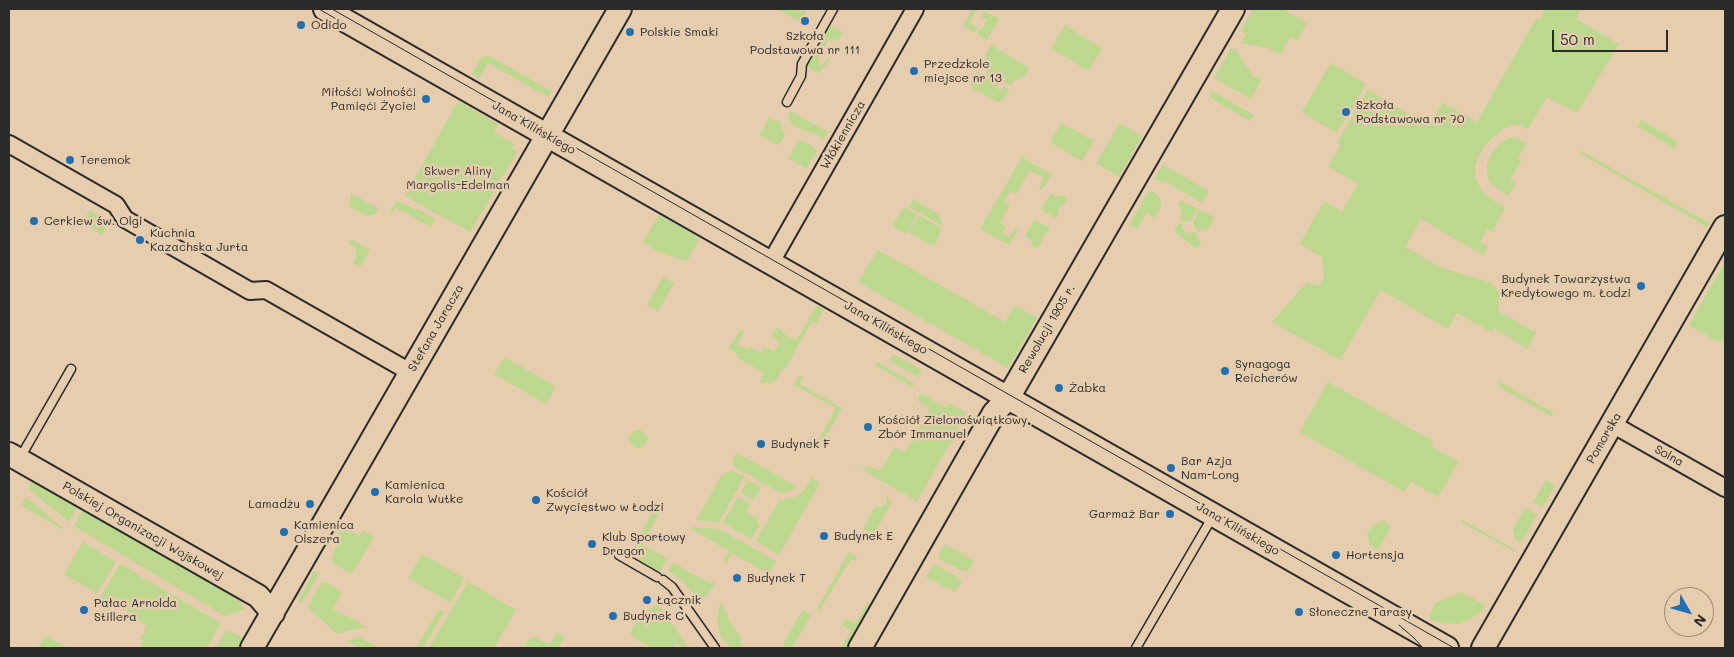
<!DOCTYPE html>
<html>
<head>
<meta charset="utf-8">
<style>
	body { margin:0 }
	#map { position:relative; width:1734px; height:657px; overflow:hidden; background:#e5cdae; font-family:Mali,sans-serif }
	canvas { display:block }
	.frame { position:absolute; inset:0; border:10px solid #2b2b2b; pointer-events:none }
	.north { position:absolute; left:1664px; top:587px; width:50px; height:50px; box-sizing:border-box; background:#e5cdae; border:1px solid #9b8c7a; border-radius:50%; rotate:128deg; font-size:14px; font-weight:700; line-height:20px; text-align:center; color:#2b2b2b }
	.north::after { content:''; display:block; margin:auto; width:18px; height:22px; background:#1f6fb2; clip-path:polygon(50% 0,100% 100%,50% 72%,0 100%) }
	.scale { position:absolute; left:1552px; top:30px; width:116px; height:22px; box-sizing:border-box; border:2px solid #2b2b2b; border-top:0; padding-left:6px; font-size:15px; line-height:18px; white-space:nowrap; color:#2b2b2b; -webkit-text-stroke:4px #e5cdae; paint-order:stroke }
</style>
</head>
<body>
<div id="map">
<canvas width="1734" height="657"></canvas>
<div class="frame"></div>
<div class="north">N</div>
<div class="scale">50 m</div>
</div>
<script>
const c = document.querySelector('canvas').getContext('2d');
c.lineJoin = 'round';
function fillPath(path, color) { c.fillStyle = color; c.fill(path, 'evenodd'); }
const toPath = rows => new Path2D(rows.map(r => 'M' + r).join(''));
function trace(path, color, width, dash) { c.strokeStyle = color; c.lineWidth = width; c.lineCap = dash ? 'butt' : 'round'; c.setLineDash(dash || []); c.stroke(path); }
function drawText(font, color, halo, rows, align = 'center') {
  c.font = font + ' Mali,sans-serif'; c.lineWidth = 5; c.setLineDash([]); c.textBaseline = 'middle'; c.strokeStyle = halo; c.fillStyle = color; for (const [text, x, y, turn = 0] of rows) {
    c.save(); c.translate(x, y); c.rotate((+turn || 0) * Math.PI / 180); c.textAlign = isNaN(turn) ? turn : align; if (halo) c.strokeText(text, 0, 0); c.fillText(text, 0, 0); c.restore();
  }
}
fillPath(toPath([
	[777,9,795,9,801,12,802,10,806,12,800,22],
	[972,9,977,9,969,22,977,28,974,33,963,25],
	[1253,9,1282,9,1307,23,1297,41,1290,37,1280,55,1268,48,1241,43,1246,34,1241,31],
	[1544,9,1559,9,1562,10,1563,9,1581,9,1576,19,1619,44,1577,113,1547,97,1528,129,1515,124,1503,129,1484,146,1478,157,1475,168,1476,179,1480,188,1486,195,1505,208,1492,232,1487,229,1480,242,1488,247,1483,255,1421,219,1405,247,1442,268,1489,282,1496,288,1499,294,1498,311,1536,333,1527,349,1495,328,1491,332,1457,313,1448,329,1381,290,1340,360,1272,322,1307,282,1319,286,1324,277,1322,257,1300,244,1324,201,1342,212,1358,184,1328,166,1340,146,1338,141,1368,90,1429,126,1443,103,1477,122,1536,19,1541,19],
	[984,11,999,19,987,40,977,34,979,29,981,30,987,20,981,16],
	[830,25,843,33,838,41,834,38,832,41,829,39,825,47,819,44],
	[1065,25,1102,49,1088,71,1051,48],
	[991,45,1029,68,1024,77,1021,76,1018,80,1015,78,1011,86,1004,82,1006,78,1003,77,1001,80,998,79,996,82,999,84,997,88,1000,90,1003,86,1009,90,1004,99,998,102,972,88,970,82,977,71,985,75,987,72,979,67],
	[1231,48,1236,50,1253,76,1261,80,1251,99,1214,78],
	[816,49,822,52,818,59,821,61,819,64,822,66,829,57,831,58,819,73,806,66],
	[485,56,489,56,551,91,548,97,488,63,479,78,472,74,481,58],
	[1331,63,1366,84,1337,133,1302,112],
	[1212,91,1254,115,1250,121,1209,97],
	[458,101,498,124,494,132,514,144,512,149,517,152,470,232,405,196],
	[790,111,828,132,823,140,820,137,813,133,794,126,788,118],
	[769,117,776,121,779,120,785,135,778,145,760,135],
	[1641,120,1678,142,1674,149,1637,126],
	[1061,123,1094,141,1082,161,1050,142],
	[1120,123,1142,136,1119,177,1096,163],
	[1509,138,1517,138,1526,143,1518,158,1521,161,1510,180,1516,184,1508,196,1491,184,1487,175,1487,164,1492,153,1500,143],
	[798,141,806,142,817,151,806,169,788,158],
	[1581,151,1709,223,1707,227,1579,153],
	[1022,157,1052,175,1042,190,1039,188,1044,178,1030,170,1016,194,1010,191,1004,201,1010,205,1000,223,1006,226,1002,233,1009,237,1015,229,1018,231,1009,245,980,229],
	[1163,165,1209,191,1202,203,1166,182,1163,182,1154,179],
	[1149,190,1157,195,1160,198,1161,206,1155,218,1146,213,1137,229,1129,225],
	[351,193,378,208,375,214,367,216,349,206],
	[1051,193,1057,197,1060,195,1062,197,1065,195,1067,199,1063,206,1060,206,1056,219,1041,209],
	[913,199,939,215,943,226,909,207],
	[1181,200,1198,209,1191,220,1186,221,1184,223,1180,221,1182,212,1178,203],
	[398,201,416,210,417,209,435,219,431,227,396,208,389,217,394,204],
	[904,207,917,215,906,234,892,226],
	[90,210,110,221,102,235,82,223],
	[1200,210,1215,218,1208,229,1201,230,1199,232,1195,229,1193,222],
	[659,215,700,238,687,261,658,252,643,242],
	[919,215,941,228,936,243,933,245,930,245,909,232],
	[1034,220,1050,228,1041,240,1042,241,1039,247,1035,248,1031,244,1032,241,1025,236],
	[1179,223,1183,225,1182,229,1186,233,1194,232,1198,234,1198,240,1201,242,1197,249,1176,233,1175,228],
	[351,239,370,250,360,267,353,263,357,257,355,248,349,244],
	[878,250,1005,322,1015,305,1037,318,1008,368,858,282],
	[1725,262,1725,341,1716,341,1689,325],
	[663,277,674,283,658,312,647,305],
	[817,305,824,310,817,323,812,321,785,369,783,368,776,380,772,383,760,382,764,373,736,357,738,354,729,348,740,330,744,333,737,344,748,350,750,347,761,353,765,347,774,352,780,342,771,336,776,328,783,331,782,333,796,341],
	[893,354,922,370,918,377,890,361],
	[505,357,556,387,546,404,494,374],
	[877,362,914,383,912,387,875,365],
	[799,375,803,377,800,384,842,408,820,446,818,441,836,408,794,385],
	[1328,382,1433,441,1431,446,1458,462,1438,497,1411,481,1404,492,1300,432],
	[1500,382,1550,411,1553,414,1552,417,1498,386],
	[920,393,946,408,949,403,967,413,917,501,850,463,864,470,867,466,881,471,894,447,905,453,930,408,919,402,918,397],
	'629 439a9 9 0 1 1 18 0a9 9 0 1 1-18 0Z',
	[737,453,768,470,797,487,782,494,763,483,735,467,732,461],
	[733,471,744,477,719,522,696,520,722,475],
	[811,478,820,483,779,555,756,541,779,501,797,496,804,491],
	[32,480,76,506,77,508,69,522,29,489],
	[748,480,761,487,753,500,741,493],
	[1546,480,1555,485,1542,507,1533,502],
	[883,493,888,496,891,503,872,538,870,534,863,529,875,507,881,507,886,504,887,498],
	[26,497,63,528,62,529,21,505],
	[738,497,750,504,746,512,756,518,759,526,751,539,723,523],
	[659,507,660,512,642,544,667,559,659,573,637,559,633,548,651,514],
	[1525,508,1537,515,1521,543,1516,541,1513,529],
	[84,510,234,596,240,602,244,609,225,616,74,526,82,511],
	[1383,520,1391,526,1378,550,1370,545,1367,531],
	[1462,520,1516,550,1515,552,1461,522],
	[343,526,360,536,363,531,374,537,352,574,334,564,332,559,339,531],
	[692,527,720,529,776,561,768,574,732,553,727,562,724,560,729,551,691,529],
	[83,542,116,562,97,593,64,574],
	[945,544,974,561,967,572,965,572,937,558],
	[849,552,857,557,855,561,851,559,819,611,818,607],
	[422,554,464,578,450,603,445,599,408,578],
	[673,562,710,584,712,582,715,583,707,596,702,598,695,595,683,582,668,570],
	[120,564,220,623,207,648,139,648,143,640,140,638,147,626,134,618,135,616,116,603,113,606,100,598],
	[934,564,961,579,962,581,955,592,926,577],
	[314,571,319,574,302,603,298,601],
	[326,582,342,592,333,609,345,616,347,615,366,627,366,628,358,628,337,634,310,609,309,605,321,583],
	[468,582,516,610,494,648,429,648],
	[1461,592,1485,605,1481,612,1467,621,1459,624,1442,623,1430,619,1430,614,1435,603],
	[868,602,871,605,846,648,841,648,851,631,842,625,844,620,847,619,855,624],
	[720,603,722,603,730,622,740,636,742,648,731,648,720,635,717,618],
	[658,604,674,626,688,648,683,648,676,644,673,648,653,648,631,636,631,632,640,616,649,609],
	[439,609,444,612,423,648,416,648],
	[803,610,811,615,792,648,786,648,783,644],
	[226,630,245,639,240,648,216,648],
	[557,633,564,637,558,648,526,648,525,646,529,639,535,637,550,645],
	[358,637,361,638,379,648,359,648,347,641],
	[47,638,51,639,68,648,37,648,43,640]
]), '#bcd78e');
const lane = toPath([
	[787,102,801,76,802,64,833,9],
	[20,458,71,369],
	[619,555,657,577],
	[663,580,672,587,715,648],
	[1136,648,1213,516]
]);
const street = toPath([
	[9,144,116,205,125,219,250,291,266,290,410,372],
	[771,262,915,9],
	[1612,424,1725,488]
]);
const secondary = toPath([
	[325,9,1447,648],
	[9,454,258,596,273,613],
	[252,648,620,9],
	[860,648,994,413,1008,398,1233,9],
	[1483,648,1725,227]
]);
trace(lane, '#2b2b2b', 11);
trace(street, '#2b2b2b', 20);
trace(secondary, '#2b2b2b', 26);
trace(lane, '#e5cdae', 8);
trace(street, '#e5cdae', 16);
trace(secondary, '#e5cdae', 22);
trace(toPath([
	[319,9,338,20],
	[332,9,1454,648],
	[1399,625,1414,638,1423,648]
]), '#2b2b2b', 1);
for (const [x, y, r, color] of [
	[805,21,5,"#1f6fb2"],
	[301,25,5,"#1f6fb2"],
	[630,32,5,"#1f6fb2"],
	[914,71,5,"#1f6fb2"],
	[426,99,5,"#1f6fb2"],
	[1346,112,5,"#1f6fb2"],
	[70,160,5,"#1f6fb2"],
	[34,221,5,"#1f6fb2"],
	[140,240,5,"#1f6fb2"],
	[1641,286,5,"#1f6fb2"],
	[1225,371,5,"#1f6fb2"],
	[1059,388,5,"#1f6fb2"],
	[868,427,5,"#1f6fb2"],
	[761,444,5,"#1f6fb2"],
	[1171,468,5,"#1f6fb2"],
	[375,492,5,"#1f6fb2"],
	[536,500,5,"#1f6fb2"],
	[310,504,5,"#1f6fb2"],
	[1170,514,5,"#1f6fb2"],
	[284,532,5,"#1f6fb2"],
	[824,536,5,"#1f6fb2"],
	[592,544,5,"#1f6fb2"],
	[1336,555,5,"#1f6fb2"],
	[737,578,5,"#1f6fb2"],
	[647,600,5,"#1f6fb2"],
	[84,610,5,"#1f6fb2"],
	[1299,612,5,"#1f6fb2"],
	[613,616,5,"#1f6fb2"]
]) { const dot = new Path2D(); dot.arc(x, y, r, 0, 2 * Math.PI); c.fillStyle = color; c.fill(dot); trace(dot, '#e5cdae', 2); }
drawText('12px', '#2b2b2b', '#e5cdae', [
	["Odido",311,25],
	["Polskie Smaki",640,32],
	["Szkoła",805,36,"center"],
	["Podstawowa nr 111",805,50,"center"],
	["Przedzkole",924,64],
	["miejsce nr 13",924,78],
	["Miłość! Wolność!",416,92,"right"],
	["Pamięć! Życie!",416,106,"right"],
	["Szkoła",1356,105],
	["Podstawowa nr 70",1356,119],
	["Teremok",80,160],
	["Cerkiew św. Olgi",44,221],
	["Kuchnia",150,233],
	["Kazachska Jurta",150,247],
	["Budynek Towarzystwa",1631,279,"right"],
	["Kredytowego m. Łodzi",1631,293,"right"],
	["Synagoga",1235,364],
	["Reicherów",1235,378],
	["Żabka",1069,388],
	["Kościół Zielonoświątkowy.",878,420],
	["Zbór Immanuel",878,434],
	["Budynek F",771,444],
	["Bar Azja",1181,461],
	["Nam-Long",1181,475],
	["Kamienica",385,485],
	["Karola Wutke",385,499],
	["Kościół",546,493],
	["Zwycięstwo w Łodzi",546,507],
	["Lamadżu",300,504,"right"],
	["Garmaż Bar",1160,514,"right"],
	["Kamienica",294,525],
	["Olszera",294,539],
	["Budynek E",834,536],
	["Klub Sportowy",602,537],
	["Dragon",602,551],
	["Hortensja",1346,555],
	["Budynek T",747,578],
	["Łącznik",657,600],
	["Pałac Arnolda",94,603],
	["Stillera",94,617],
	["Słoneczne Tarasy",1309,612],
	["Budynek C",623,616]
], 'left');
drawText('12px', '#2b2b2b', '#e5cdae', [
	["Jana Kilińskiego",534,128,30],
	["Włókiennicza",843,135,-60],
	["Stefana Jaracza",436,328,-60],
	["Jana Kilińskiego",886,328,30],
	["Rewolucji 1905 r.",1047,329,-60],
	["Pomorska",1604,438,-60],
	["Solna",1669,456,29],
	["Jana Kilińskiego",1238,529,30],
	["Polskiej Organizacji Wojskowej",143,531,30]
]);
drawText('12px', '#3a3c35', '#e5cdae', [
	["Skwer Aliny",458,171],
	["Margolis-Edelman",458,185]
]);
</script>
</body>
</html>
